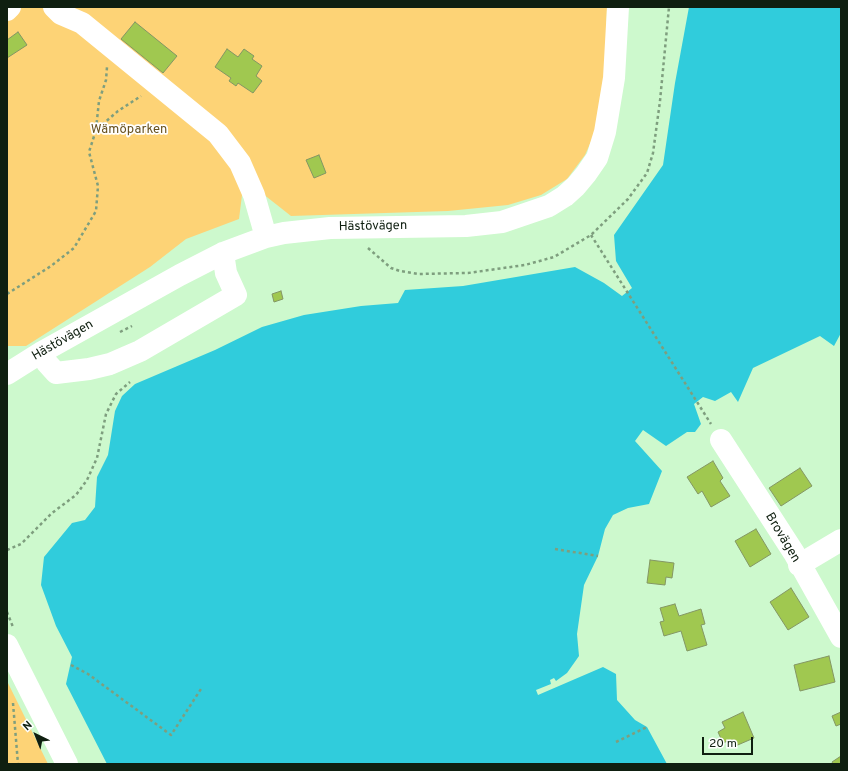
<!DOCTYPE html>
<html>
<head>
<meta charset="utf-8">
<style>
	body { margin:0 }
	#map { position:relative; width:848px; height:771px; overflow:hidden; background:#cdf9cd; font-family:Overpass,sans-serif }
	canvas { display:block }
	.frame { position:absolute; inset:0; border:8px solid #0f1f10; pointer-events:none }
	.north { position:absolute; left:16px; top:715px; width:40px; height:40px; -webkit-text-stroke:3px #fff; paint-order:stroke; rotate:317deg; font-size:11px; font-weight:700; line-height:16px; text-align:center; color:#0f1f10 }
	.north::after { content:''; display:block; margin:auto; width:14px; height:18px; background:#0f1f10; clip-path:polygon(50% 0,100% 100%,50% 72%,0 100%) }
	.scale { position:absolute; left:702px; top:737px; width:51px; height:18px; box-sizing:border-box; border:2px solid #0f1f10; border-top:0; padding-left:5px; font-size:12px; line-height:14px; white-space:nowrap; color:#0f1f10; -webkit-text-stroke:3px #fff; paint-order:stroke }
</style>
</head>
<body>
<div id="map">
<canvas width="848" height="771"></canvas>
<div class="frame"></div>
<div class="north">N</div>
<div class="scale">20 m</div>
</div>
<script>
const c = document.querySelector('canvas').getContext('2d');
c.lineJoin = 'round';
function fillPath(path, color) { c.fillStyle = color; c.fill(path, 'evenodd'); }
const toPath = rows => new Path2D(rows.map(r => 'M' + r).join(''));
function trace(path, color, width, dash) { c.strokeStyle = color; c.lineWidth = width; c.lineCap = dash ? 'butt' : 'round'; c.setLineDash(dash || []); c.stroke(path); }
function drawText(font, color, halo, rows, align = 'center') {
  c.font = font + ' Overpass,sans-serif'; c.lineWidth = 3.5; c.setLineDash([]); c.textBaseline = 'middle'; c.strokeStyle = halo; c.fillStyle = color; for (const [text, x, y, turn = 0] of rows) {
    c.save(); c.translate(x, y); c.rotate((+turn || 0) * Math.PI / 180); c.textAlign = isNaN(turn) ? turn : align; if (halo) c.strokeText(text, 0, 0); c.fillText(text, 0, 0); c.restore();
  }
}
fillPath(toPath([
	[7,7,607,7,605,78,597,128,585,155,567,179,541,195,508,205,448,211,291,216,258,190,242,195,239,219,186,239,150,267,26,346,7,346],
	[7,681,48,764,7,764]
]), '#fdd376');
fillPath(toPath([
	[689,7,841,7,841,333,834,346,820,336,753,368,738,402,731,392,715,401,703,397,694,404,701,424,695,432,687,432,666,446,643,430,635,441,662,471,649,504,628,508,613,515,605,529,598,556,584,585,577,634,579,656,567,673,556,681,554,678,550,680,551,684,536,690,538,695,603,667,616,674,617,700,635,720,647,727,667,764,107,764,66,684,72,657,56,626,41,585,44,557,72,523,85,520,95,507,97,477,108,455,115,411,122,396,135,384,215,350,262,327,304,315,361,306,398,303,405,290,463,286,575,267,604,283,622,296,632,288,616,261,614,235,663,165,675,83]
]), '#30ccdc');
const building = toPath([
	[135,22,177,56,163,73,121,39,135,22],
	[18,32,27,45,7,58,7,40,18,32],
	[227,49,238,57,244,49,254,56,252,59,262,66,256,76,262,81,253,93,238,83,236,86,229,81,231,78,215,67,227,49],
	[319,155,326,173,314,178,306,160,319,155],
	[281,291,283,299,274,302,272,294,281,291],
	[713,461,723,478,720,481,730,496,711,507,702,491,698,494,687,477,713,461],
	[800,468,812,486,781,506,769,488,800,468],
	[756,529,771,554,750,567,735,541,756,529],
	[650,560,674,563,672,578,666,577,665,585,647,583,650,560],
	[791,588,809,617,788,630,770,602,791,588],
	[675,604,679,616,701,609,705,624,701,625,707,645,687,651,681,631,664,636,660,622,664,621,660,608,675,604],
	[829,656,835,682,800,691,794,665,829,656],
	[743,712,754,738,733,747,730,740,723,743,718,732,725,728,722,722,743,712],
	[841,712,841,724,836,726,832,716,841,712],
	[841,756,841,764,833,764,832,762,841,756]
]);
fillPath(building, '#a0c850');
trace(building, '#839664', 1);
trace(toPath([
	[96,129,99,101,106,80,107,67],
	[591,235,711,424],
	[368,248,391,268,400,271,418,274,468,273,525,265,554,257,591,235,628,199,647,173,653,153,660,101,669,7],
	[7,294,51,266,74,248,96,211,98,186,89,152,96,130,118,111,141,96],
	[120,332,132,326],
	[555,549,598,556],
	[7,550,21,544,52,513,76,495,87,480,97,458,106,414,116,394,130,382],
	[7,612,13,627],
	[71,665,88,674,171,735,201,689],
	[13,703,18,764],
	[616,742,647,727]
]), '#7e9e7e', 2.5, [3, 3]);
trace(toPath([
	[54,7,61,14,82,23,218,134,240,163,254,195,266,237],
	[7,10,10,7],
	[42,352,47,363,56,373,89,369,110,364,140,351,236,295,226,273,223,253],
	[7,374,42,352,180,275,223,253,266,237,284,233,330,228,466,226,502,222,549,206,565,196,576,186,586,174,597,158,605,132,614,78,618,7],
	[721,440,794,553,841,637],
	[799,565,841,540],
	[7,645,67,764]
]), '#fff', 22);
drawText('13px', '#66501d', '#fff', [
	["Wämöparken",129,130]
]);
drawText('13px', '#0f1f10', '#fff', [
	["Hästövägen",373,227,-1],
	["Hästövägen",63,341,-30],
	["Brovägen",782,538,59]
]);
</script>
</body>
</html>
